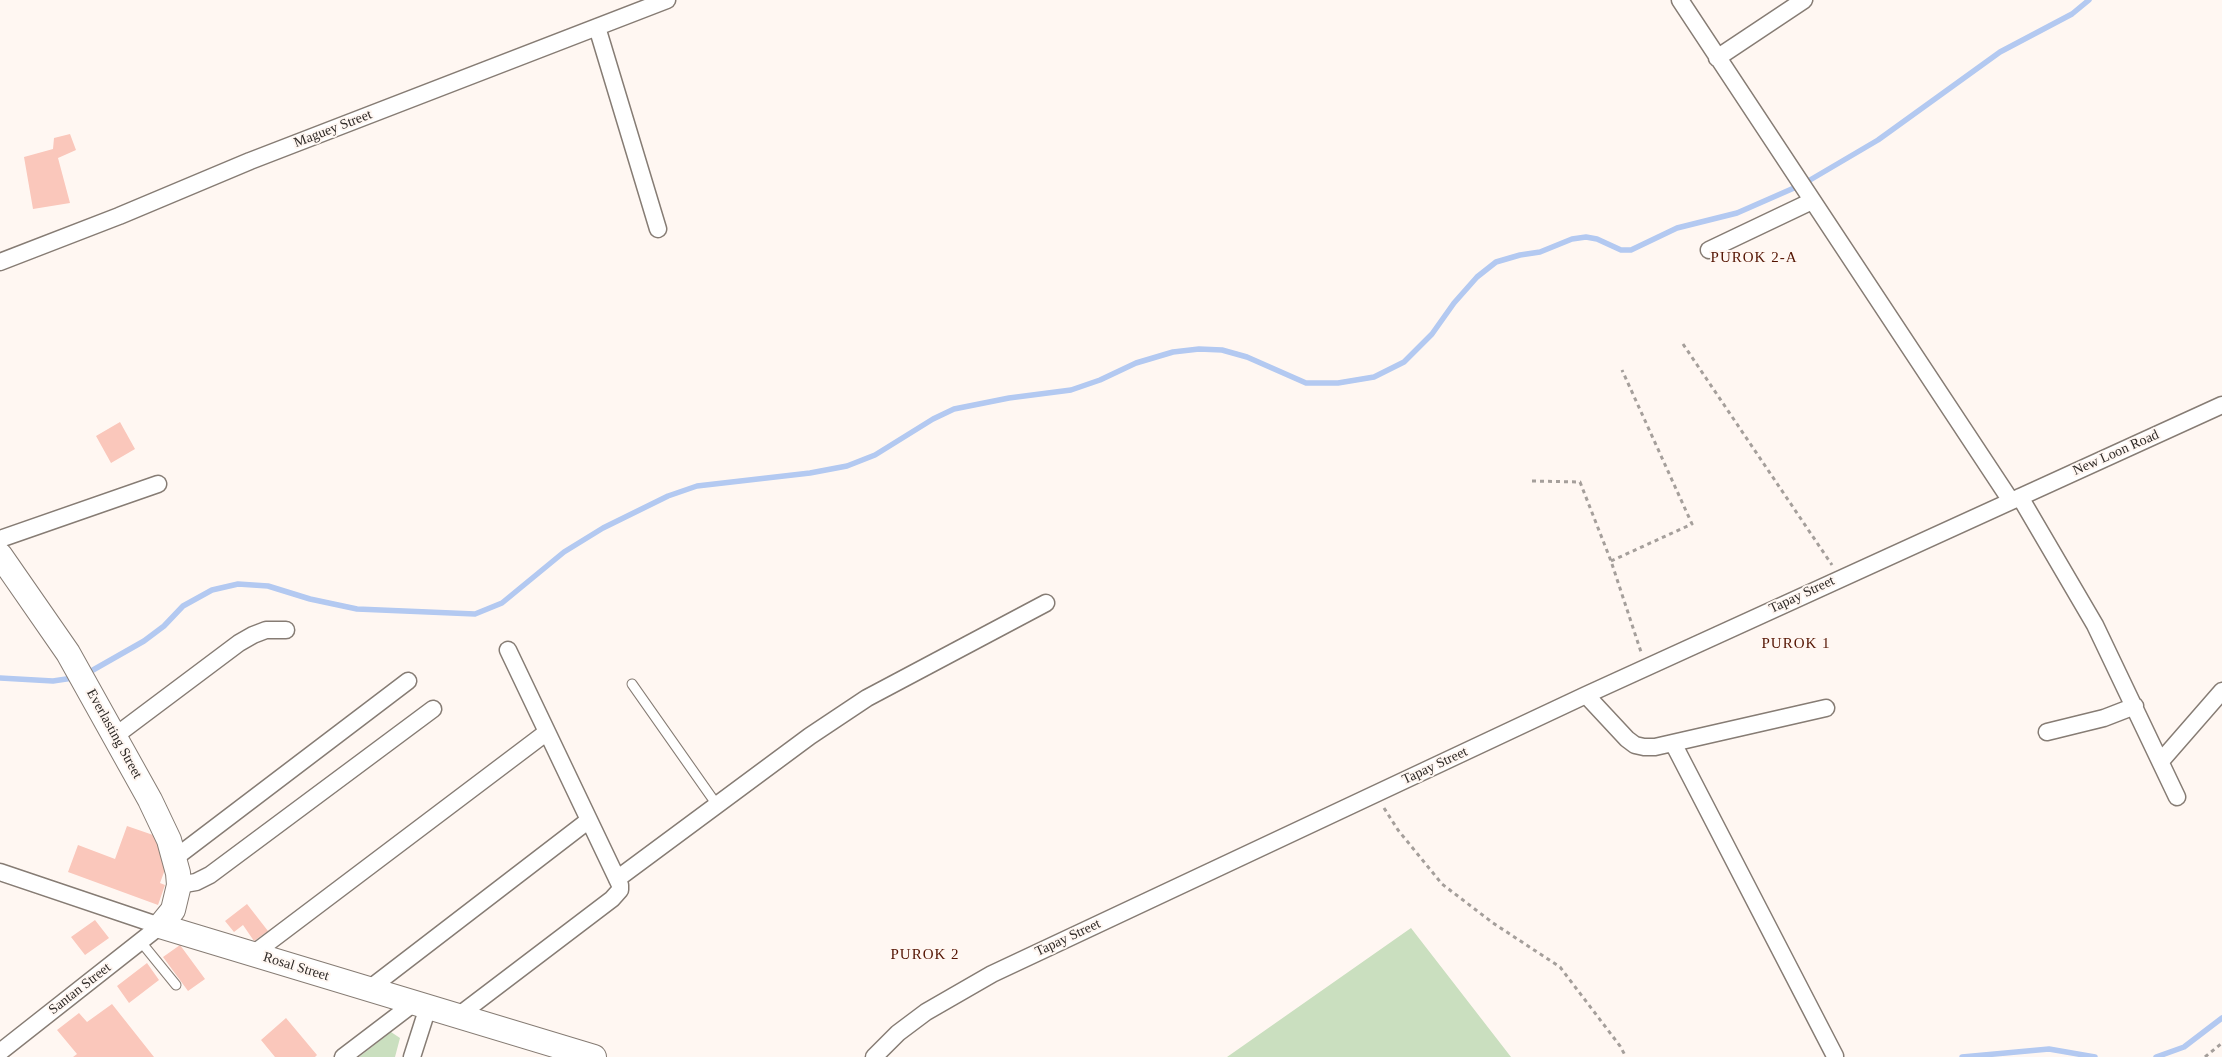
<!DOCTYPE html>
<html>
<head>
<meta charset="utf-8">
<style>
	body { margin:0 }
	canvas { display:block; background:#fff7f2 }
</style>
</head>
<body>
<canvas width="2222" height="1057"></canvas>
<script>
const c = document.querySelector('canvas').getContext('2d');
c.lineJoin = 'round';
function fillPath(path, color) { c.fillStyle = color; c.fill(path, 'evenodd'); }
const toPath = rows => new Path2D(rows.map(r => 'M' + r).join(''));
function trace(path, color, width, dash) { c.strokeStyle = color; c.lineWidth = width; c.lineCap = dash ? 'butt' : 'round'; c.setLineDash(dash || []); c.stroke(path); }
function drawText(font, color, halo, rows, align = 'center') {
  c.font = font + ' "Times New Roman",serif'; c.lineWidth = 4; c.setLineDash([]); c.textBaseline = 'middle'; c.strokeStyle = halo; c.fillStyle = color; for (const [text, x, y, turn = 0] of rows) {
    c.save(); c.translate(x, y); c.rotate((+turn || 0) * Math.PI / 180); c.textAlign = isNaN(turn) ? turn : align; if (halo) c.strokeText(text, 0, 0); c.fillText(text, 0, 0); c.restore();
  }
}
fillPath(toPath([
	[1411,928,1511,1057,1227,1057],
	[391,1032,400,1038,395,1057,359,1057]
]), '#cadfbf');
trace(toPath([
	[1810,180,1878,140,2000,52,2072,14,2089,0],
	[93,670,144,641,164,626,183,606,212,590,238,584,268,586,310,599,357,609,475,614,502,603,564,552,603,528,668,496,697,486,810,473,847,466,875,455,933,419,954,409,1009,398,1071,390,1100,380,1136,363,1173,352,1199,349,1222,350,1247,357,1306,383,1338,383,1374,377,1404,362,1432,334,1454,303,1477,277,1496,262,1520,255,1540,252,1572,239,1586,237,1597,239,1621,250,1631,250,1677,228,1737,213,1794,188],
	[0,678,53,681,73,678],
	[1962,1057,2049,1049,2095,1057],
	[2156,1057,2184,1047,2222,1018]
]), '#b3c9f1', 5.5);
fillPath(toPath([
	[70,134,76,150,58,158,70,203,33,209,24,157,53,149,54,138],
	[120,422,135,449,111,463,96,436],
	[127,826,156,836,167,864,160,883,165,885,158,905,68,872,78,845,115,859],
	[247,904,268,931,254,941,243,925,234,932,225,921],
	[95,920,109,938,85,955,71,937],
	[180,945,205,979,188,991,163,957],
	[147,963,159,980,129,1003,117,986],
	[112,1004,154,1057,73,1057,77,1054,57,1030,79,1013,87,1022],
	[286,1018,317,1055,315,1057,275,1057,261,1040]
]), '#fac7bb');
const lane = toPath([
	[632,684,717,805],
	[141,942,176,985]
]);
const street = toPath([
	[1680,0,2011,501],
	[597,27,658,229],
	[1717,58,1804,0],
	[1709,250,1812,201],
	[0,262,119,216,250,161,667,0],
	[2020,497,2095,625,2177,797],
	[0,539,158,484],
	[1586,695,1627,739,1635,745,1644,747,1655,747,1826,708],
	[2047,732,2104,718,2135,706],
	[115,736,239,643,253,635,266,630,286,630],
	[1673,743,1835,1056],
	[2161,761,2222,691],
	[175,858,408,681],
	[0,872,160,926],
	[617,879,810,736,867,698,1046,603],
	[179,885,196,882,210,875,433,709],
	[253,954,547,732],
	[369,989,589,820],
	[458,1016,612,899,620,890,620,885,508,650],
	[0,1052,160,926],
	[343,1057,414,1003],
	[412,1057,428,1007],
	[874,1057,898,1033,926,1012,992,974,1586,695,2222,405]
]);
const secondary = toPath([
	[0,555,68,653,150,800,169,840,178,873,179,885,173,910,160,926,594,1057]
]);
trace(lane, '#867c74', 11);
trace(street, '#867c74', 19);
trace(secondary, '#867c74', 26);
trace(toPath([
	[1683,344,1832,565],
	[1532,481,1580,482,1611,561,1641,652],
	[1611,561,1692,524,1622,370],
	[1384,808,1398,830,1442,884,1493,923,1560,967,1620,1046,1626,1057],
	[2205,1057,2222,1043]
]), '#a59f9b', 3, [4, 4]);
trace(lane, '#fff', 9);
trace(street, '#fff', 16);
trace(secondary, '#fff', 24);
drawText('14px', '#2f2a27', '#fff7f2', [
	["Maguey Street",333,129,-21],
	["New Loon Road",2116,453,-24],
	["Tapay Street",1802,595,-25],
	["Everlasting Street",114,734,61],
	["Tapay Street",1435,766,-25],
	["Tapay Street",1068,938,-25],
	["Rosal Street",296,967,17],
	["Santan Street",80,989,-38]
]);
c.letterSpacing = '1px';
drawText('15px', '#541301', '#fff7f2', [
	["PUROK 2-A",1754,258],
	["PUROK 1",1796,644],
	["PUROK 2",925,955]
]);
c.letterSpacing = '0px';
</script>
</body>
</html>
